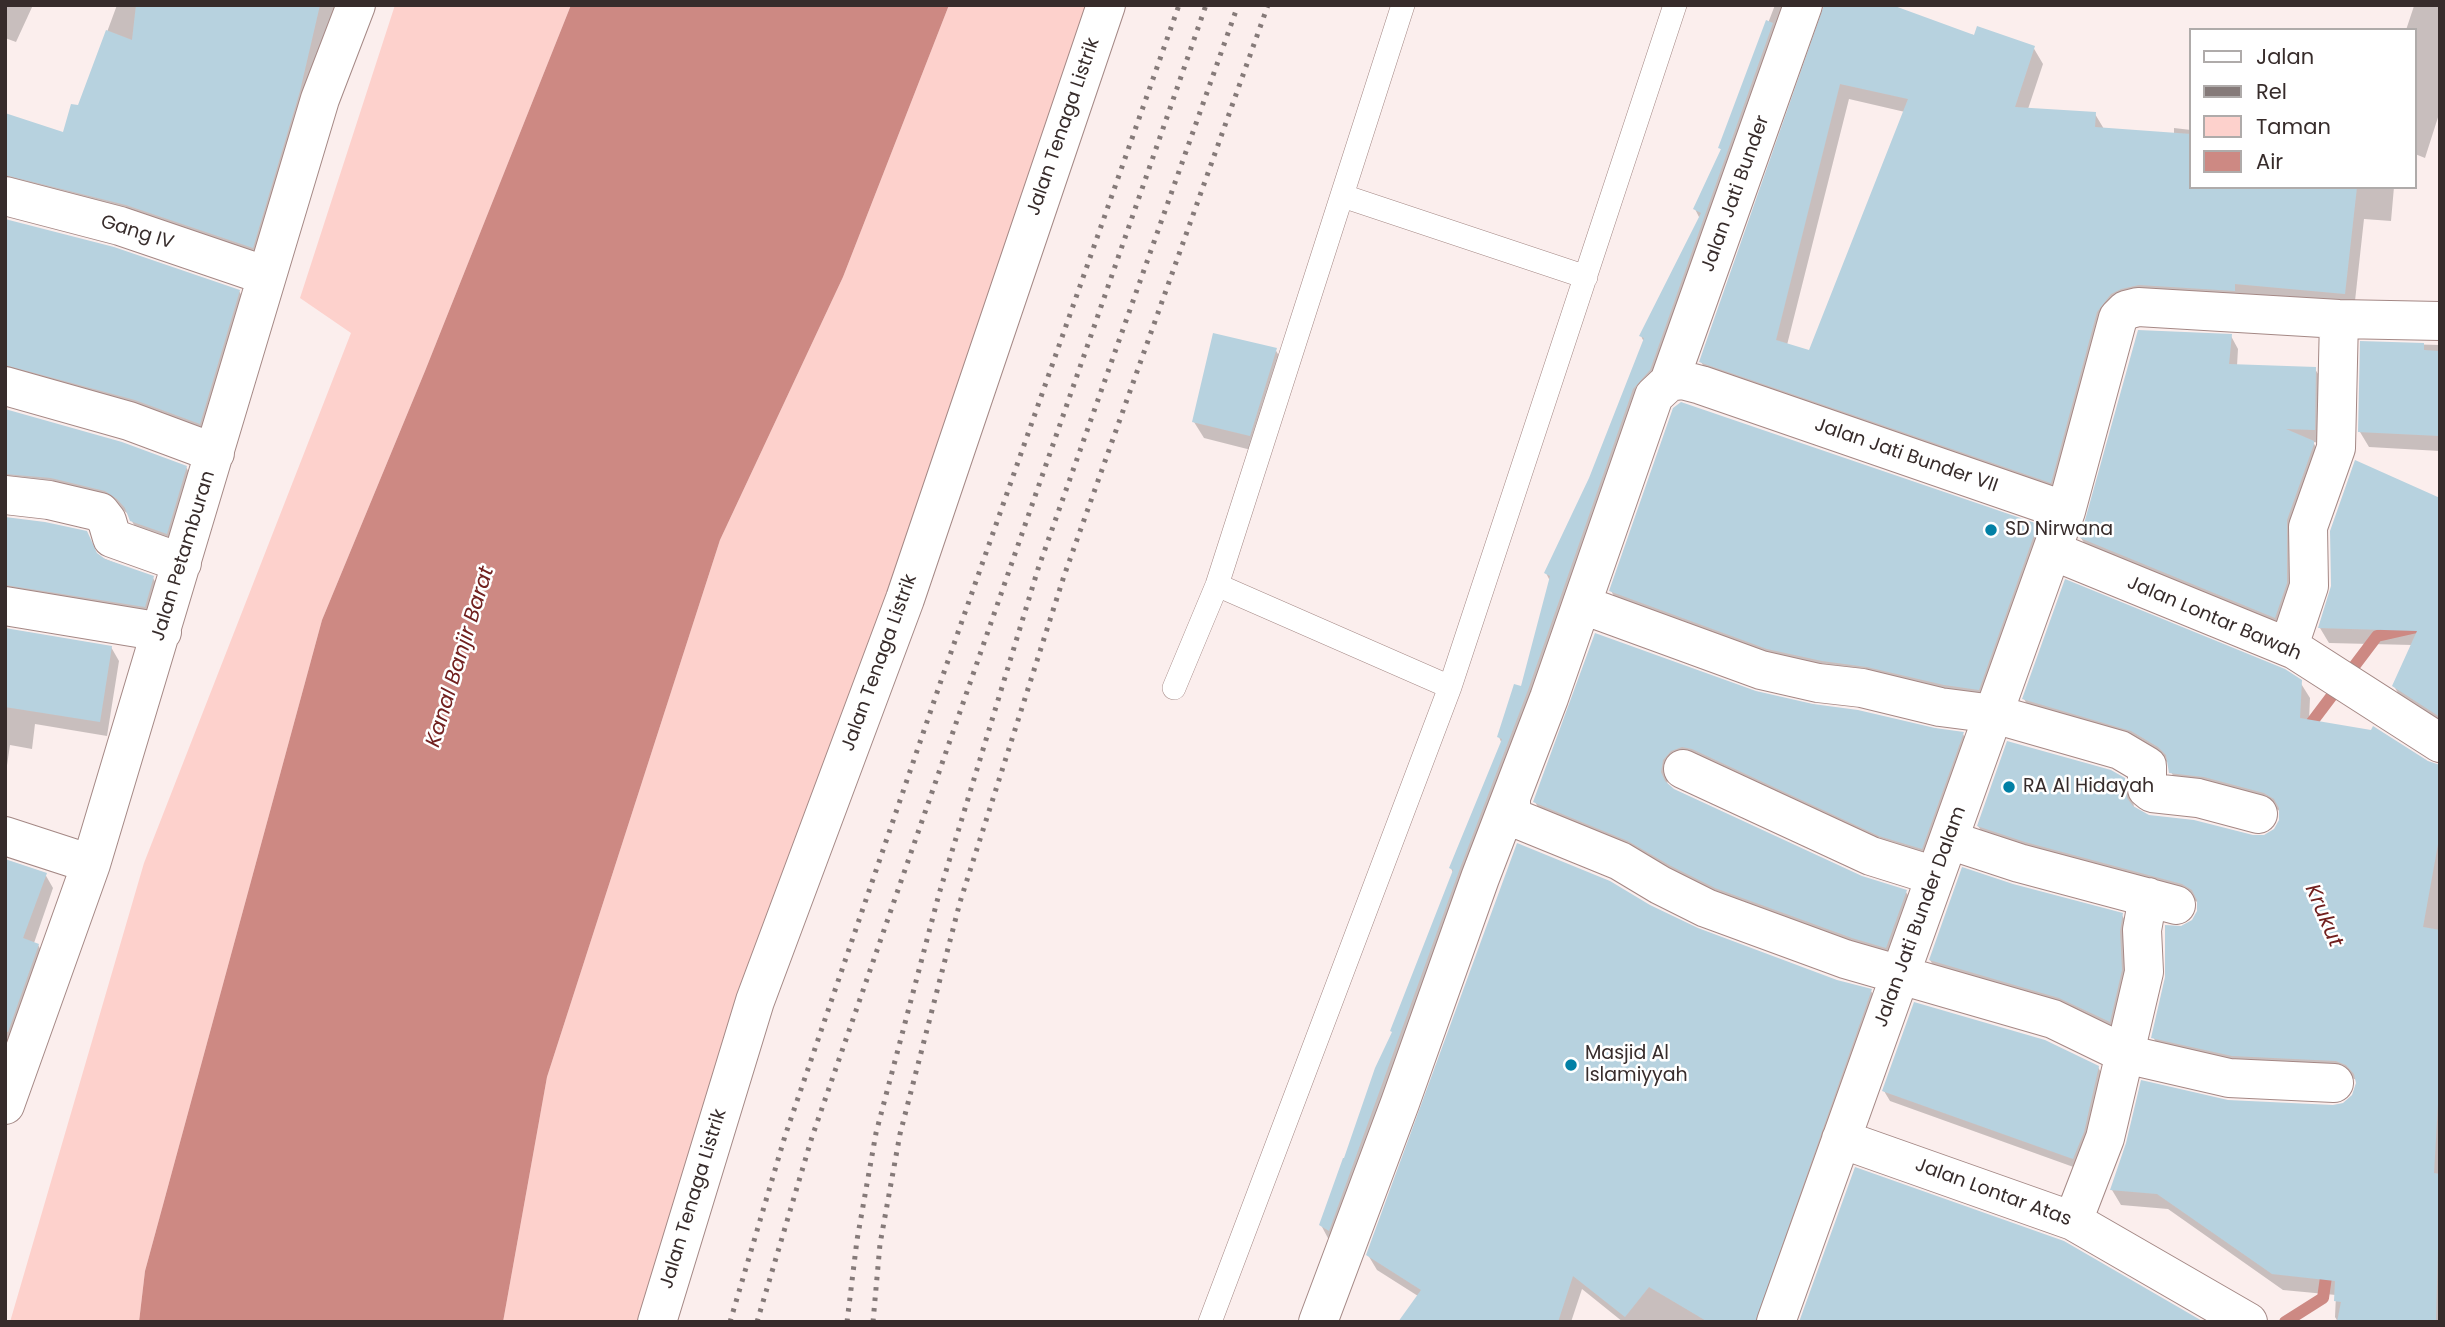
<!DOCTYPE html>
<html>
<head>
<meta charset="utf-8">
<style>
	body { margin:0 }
	#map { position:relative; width:2445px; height:1327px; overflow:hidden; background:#fbeeed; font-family:Poppins,sans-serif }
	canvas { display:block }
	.frame { position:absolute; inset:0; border:7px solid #372c2b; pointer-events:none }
	.legend { position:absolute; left:2189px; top:28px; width:228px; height:161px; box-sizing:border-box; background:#fff; border:2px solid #afabaa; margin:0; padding:9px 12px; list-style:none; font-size:21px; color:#372c2b }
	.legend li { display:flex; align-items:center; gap:14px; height:35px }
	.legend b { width:35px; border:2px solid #afabaa }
</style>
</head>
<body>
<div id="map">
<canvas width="2445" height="1327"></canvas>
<div class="frame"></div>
<ul class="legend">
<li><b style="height:9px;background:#fff"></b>Jalan</li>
<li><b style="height:9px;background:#857a79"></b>Rel</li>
<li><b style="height:19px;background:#fdd1cc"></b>Taman</li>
<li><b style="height:19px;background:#cd8983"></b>Air</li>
</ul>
</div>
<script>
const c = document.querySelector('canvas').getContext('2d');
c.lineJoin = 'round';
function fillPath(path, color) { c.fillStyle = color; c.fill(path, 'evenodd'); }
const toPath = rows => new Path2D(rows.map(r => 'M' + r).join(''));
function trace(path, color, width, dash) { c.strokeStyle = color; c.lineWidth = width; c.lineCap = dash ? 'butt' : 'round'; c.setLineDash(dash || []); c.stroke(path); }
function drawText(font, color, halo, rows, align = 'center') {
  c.font = font + ' Poppins,sans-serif'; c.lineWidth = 5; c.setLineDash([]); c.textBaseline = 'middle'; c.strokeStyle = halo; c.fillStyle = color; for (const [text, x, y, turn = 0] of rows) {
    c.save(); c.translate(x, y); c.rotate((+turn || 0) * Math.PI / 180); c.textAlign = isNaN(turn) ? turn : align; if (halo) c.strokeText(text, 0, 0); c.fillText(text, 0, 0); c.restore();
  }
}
fillPath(toPath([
	[395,5,571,5,425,371,322,620,145,1271,139,1322,10,1322,144,863,351,333,300,298],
	[949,5,1110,5,653,1322,503,1322,547,1077,720,540,843,277]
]), '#fdd1cc');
fillPath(toPath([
	[571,5,949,5,843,277,720,540,547,1077,503,1322,139,1322,145,1271,322,620,425,371]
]), '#cd8983');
fillPath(toPath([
	[5,5,33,5,16,42,5,38],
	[117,5,337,5,324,34,307,106,260,261,5,190,5,114,65,135,79,108],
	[1775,5,1797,5,1330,1242,1321,1225,1453,873,1451,868,1502,744,1499,737,1523,689,1550,581,1546,573,1591,479,1644,342,1641,336,1700,219,1695,209,1722,151,1720,148],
	[1826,5,2033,47,2043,64,2028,109,2095,114,2104,129,2174,134,2174,128,2191,130,2191,187,2394,187,2391,221,2364,219,2354,310,2143,302,2060,498,1711,378,1701,362],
	[1849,99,1905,112,1810,352,1787,345],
	[2410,5,2440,5,2440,111,2425,158,2415,154,2415,30,2406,30,2414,6],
	[5,220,239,291,247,305,208,437,5,380],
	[2231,336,2238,349,2237,366,2315,369,2323,382,2321,443,2313,442,2321,456,2294,597,2282,630,2089,551,2081,538],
	[2362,343,2440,345,2440,451,2369,447,2360,432],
	[1275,349,1285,366,1259,452,1204,438,1194,422],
	[5,411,186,467,194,481,174,547,140,535,127,513,115,505,5,488],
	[2440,499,2440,725,2403,702,2394,686,2412,645,2329,643,2320,628],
	[5,519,153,578,161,592,153,620,5,599],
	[2037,526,2046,541,1987,704,1831,676,1620,606,1611,591],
	[5,630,111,647,119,661,107,736,35,724,32,749,10,745,5,779],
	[2300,682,2310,698,2309,721,2440,766,2440,1322,2338,1322,2335,1317,2336,1295,2283,1290,2168,1209,2121,1205,2112,1190,2228,1102,2333,1107,2344,1104,2353,1096,2357,1080,2346,1076,2162,1053,2153,1037,2181,928,2193,921,2199,912,2199,903,2192,899,1988,841,1978,826,2124,780,2133,796,2134,809,2148,816,2253,837,2265,837,2275,830,2281,821,2281,812,2275,808,2180,788,2171,772,2169,763,2141,746,2033,715,2024,699],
	[1755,693,1963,734,1969,746,1929,860,1669,773,1667,785,1673,790,1861,878,1906,892,1913,904,1893,959,1723,900,1542,814,1535,802],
	[5,861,45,874,53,888,34,943,38,945,46,959,5,1067],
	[2013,886,2122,915,2130,930,2118,1036,1939,975,1930,960],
	[1649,906,1698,930,1837,981,1871,991,1879,1006,1766,1322,1623,1322,1582,1289,1571,1322,1400,1322,1418,1296,1377,1270,1368,1255],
	[2098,1067,2104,1078,2079,1169,1890,1101,1884,1091]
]), '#0003');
trace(toPath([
	[2306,735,2309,726,2377,636,2417,627],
	[2285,1322,2323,1298,2328,1263]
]), '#cd8983', 12);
fillPath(toPath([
	[136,5,320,5,300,91,253,248,126,205,5,175,5,113,63,132,71,104,78,105,106,30,132,40],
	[1824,5,1892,5,1974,35,1977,26,2035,46,2015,107,2096,112,2095,127,2191,134,2191,187,2357,187,2345,294,2235,284,2235,291,2139,285,2121,289,2111,294,2097,312,2051,483,1699,362],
	[1840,84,1908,99,1809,350,1776,340],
	[1766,20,1773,23,1650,370,1633,389,1528,690,1459,871,1329,1231,1319,1225,1343,1158,1344,1158,1375,1068,1392,1032,1390,1031,1453,870,1449,868,1502,739,1497,737,1514,684,1521,686,1550,576,1544,573,1589,478,1644,338,1639,336,1701,213,1693,209,1721,149,1718,148],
	[5,219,114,247,240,290,200,424,135,400,5,365],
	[2138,330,2232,334,2229,364,2316,367,2315,430,2286,429,2314,441,2314,444,2287,520,2287,583,2275,618,2080,538],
	[1213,333,1277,348,1250,436,1192,422],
	[2360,341,2424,343,2424,350,2440,351,2440,436,2358,432],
	[1681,402,2038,524,1979,690,1944,685,1867,667,1822,661,1767,649,1609,591,1673,408],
	[5,409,122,442,187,466,167,534,130,521,125,508,117,499,105,491,51,478,5,474],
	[2355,460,2440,498,2440,717,2392,686,2417,631,2318,628,2331,586,2330,531],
	[5,517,45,522,87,531,97,553,105,559,154,576,145,607,5,585],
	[2065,579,2285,669,2302,680,2300,718,2371,730,2373,726,2428,761,2440,765,2440,833,2423,927,2440,930,2440,1069,2434,1173,2440,1174,2436,1322,2337,1322,2341,1302,2334,1301,2335,1281,2272,1274,2157,1194,2110,1190,2126,1143,2141,1080,2228,1100,2333,1105,2343,1103,2352,1095,2356,1083,2354,1074,2346,1065,2336,1061,2232,1056,2151,1038,2165,977,2165,925,2181,926,2192,920,2197,911,2197,900,2192,890,2182,884,2025,842,1977,826,2007,741,2111,770,2125,778,2127,798,2133,806,2149,815,2194,820,2253,835,2264,835,2274,829,2279,820,2279,808,2274,799,2264,793,2204,777,2169,773,2166,755,2158,747,2131,731,2022,699],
	[5,628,112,646,100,722,5,707],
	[1595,633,1756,691,1813,704,1858,710,1935,728,1964,732,1922,849,1879,836,1692,749,1682,747,1671,751,1663,760,1661,772,1665,781,1674,789,1862,876,1907,890,1886,948,1852,938,1715,888,1671,866,1628,841,1533,802],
	[1517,843,1610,881,1650,905,1698,928,1837,980,1872,989,1755,1322,1708,1322,1649,1287,1625,1317,1573,1276,1558,1322,1398,1322,1421,1290,1366,1255],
	[5,859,47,873,23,938,39,944,8,1032,5,1031],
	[1962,867,2013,884,2123,913,2120,931,2122,970,2110,1022,2059,998,1929,960],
	[1914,1002,2045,1040,2099,1066,2084,1132,2073,1159,1882,1091],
	[1855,1167,2064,1241,2204,1322,1799,1322]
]), '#b7d2df');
const lane = toPath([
	[1343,196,1586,277],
	[1217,585,1450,687],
	[1174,688,1217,585,1403,5],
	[1210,1322,1450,687,1675,5]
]);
const street = toPath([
	[5,196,120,226,267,276],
	[1669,382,1803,5],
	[5,386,129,421,215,453],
	[5,495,49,500,100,512,107,521,112,538,182,563],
	[2053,551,2295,650,2440,743],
	[1583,605,1761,670,1818,683,1862,688,1940,707,1994,714,2120,750,2147,766,2147,789,2152,793,2198,798,2258,814],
	[5,606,162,632],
	[2295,650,2291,640,2309,586,2308,527,2336,448,2339,319],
	[1683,769,1871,856,1935,876],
	[1511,798,1511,808,1517,819,1620,861,1660,885,1706,908,1845,959,2053,1019,2125,1054,2229,1078,2334,1083],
	[5,836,91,864],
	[1949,840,2019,863,2176,905],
	[5,1105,91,864,320,99,356,5],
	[1841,1139,2073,1221,2248,1322],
	[2073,1221,2105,1138,2144,972,2142,930,2148,897],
	[657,1322,755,1001,905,599,1106,5],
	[1318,1322,1400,1103,1480,878,1549,698,1654,396,1669,382,1682,380,1701,385,2066,511],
	[1776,1322,2066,511,2118,318,2126,310,2138,307,2339,319,2440,321]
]);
trace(lane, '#a48885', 24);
trace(street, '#a48885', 40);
trace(lane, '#fff', 23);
trace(street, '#fff', 38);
trace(toPath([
	[730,1322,785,1136,943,675,1179,5],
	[757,1322,812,1137,1206,5],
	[847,1322,857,1240,876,1133,939,894,1038,569,1238,5],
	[873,1322,880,1244,900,1134,960,902,1064,576,1268,5]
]), '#857a79', 5, [3.5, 7]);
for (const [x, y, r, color] of [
	[1991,530,7,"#0180a5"],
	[2009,787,7,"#0180a5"],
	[1571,1065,7,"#0180a5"]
]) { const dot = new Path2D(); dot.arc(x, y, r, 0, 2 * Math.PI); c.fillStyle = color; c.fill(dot); trace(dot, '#fff', 2.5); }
drawText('19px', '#372c2b', '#fff', [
	["Jalan Tenaga Listrik",1064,127,-71],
	["Jalan Jati Bunder",1736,194,-70],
	["Gang IV",137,233,17],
	["Jalan Jati Bunder VII",1906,456,19],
	["Jalan Petamburan",184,556,-73],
	["Jalan Lontar Bawah",2214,619,23],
	["Jalan Tenaga Listrik",880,663,-70],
	["Jalan Jati Bunder Dalam",1921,917,-70],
	["Jalan Lontar Atas",1993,1193,20],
	["Jalan Tenaga Listrik",694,1199,-73]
]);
drawText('19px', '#372c2b', '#fff', [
	["SD Nirwana",2005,530],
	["RA Al Hidayah",2023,787],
	["Masjid Al",1585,1054],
	["Islamiyyah",1585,1076]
], 'left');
drawText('italic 21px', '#71201f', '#fff', [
	["Kanal Banjir Barat",461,657,-73],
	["Krukut",2323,916,67]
]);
</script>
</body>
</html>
